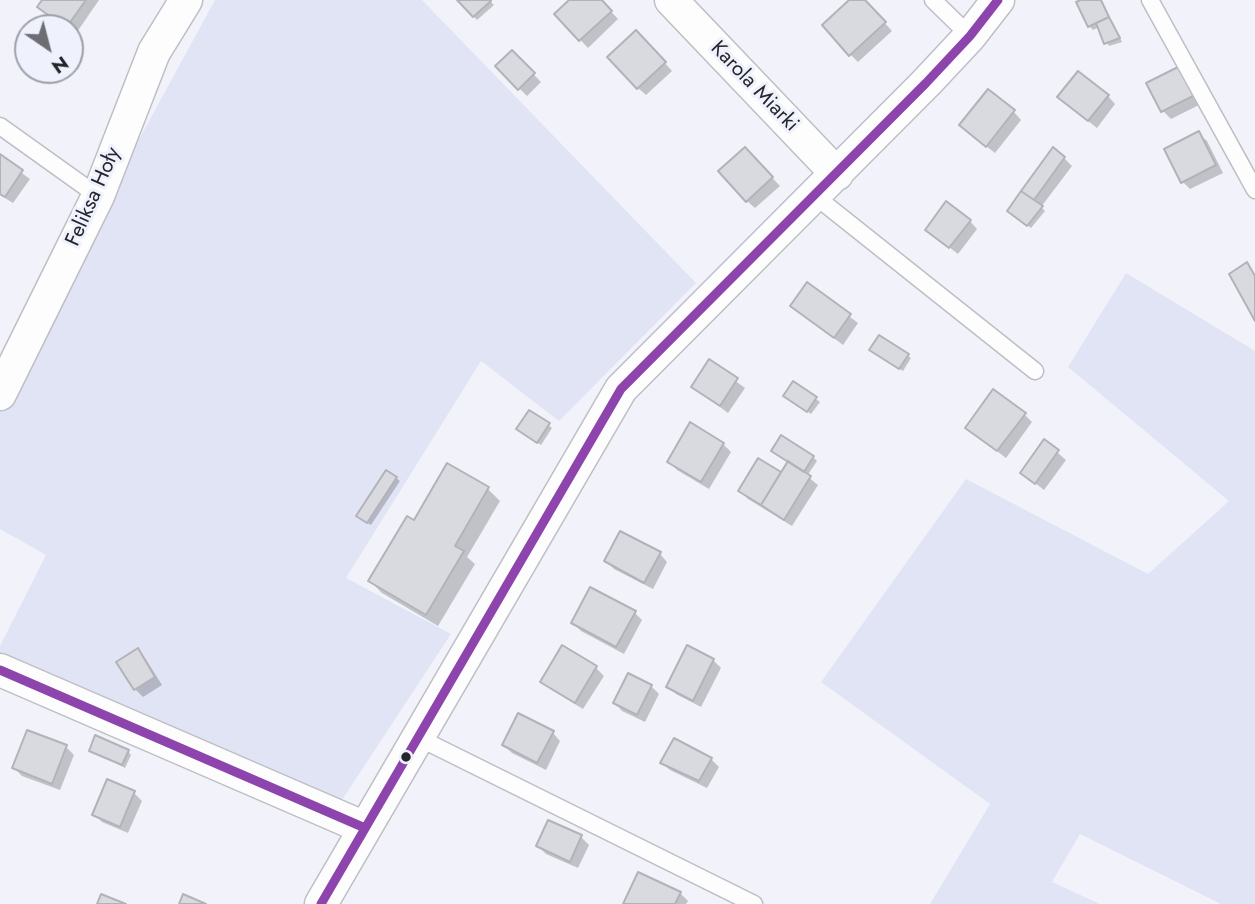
<!DOCTYPE html>
<html>
<head>
<meta charset="utf-8">
<style>
	body { margin:0 }
	#map { position:relative; width:1255px; height:904px; overflow:hidden; background:#f2f3fa; font-family:Jost,sans-serif }
	canvas { display:block }
	.north { position:absolute; left:14px; top:14px; width:70px; height:70px; box-sizing:border-box; background:#eff1fd; border:2px solid #9ea0a9; border-radius:50%; rotate:145deg; font-size:19px; font-weight:700; line-height:28px; text-align:center; color:#25262b }
	.north::after { content:''; display:block; margin:auto; width:24px; height:32px; background:#6d6e73; clip-path:polygon(50% 0,100% 100%,50% 72%,0 100%) }
</style>
</head>
<body>
<div id="map">
<canvas width="1255" height="904"></canvas>
<div class="north">N</div>
</div>
<script>
const c = document.querySelector('canvas').getContext('2d');
c.lineJoin = 'round';
function fillPath(path, color) { c.fillStyle = color; c.fill(path, 'evenodd'); }
const toPath = rows => new Path2D(rows.map(r => 'M' + r).join(''));
function trace(path, color, width, dash) { c.strokeStyle = color; c.lineWidth = width; c.lineCap = dash ? 'butt' : 'round'; c.setLineDash(dash || []); c.stroke(path); }
function drawText(font, color, halo, rows, align = 'center') {
  c.font = font + ' Jost,sans-serif'; c.lineWidth = 6; c.setLineDash([]); c.textBaseline = 'middle'; c.strokeStyle = halo; c.fillStyle = color; for (const [text, x, y, turn = 0] of rows) {
    c.save(); c.translate(x, y); c.rotate((+turn || 0) * Math.PI / 180); c.textAlign = isNaN(turn) ? turn : align; if (halo) c.strokeText(text, 0, 0); c.fillText(text, 0, 0); c.restore();
  }
}
fillPath(toPath([
	[215,0,422,0,696,283,559,421,481,361,346,578,451,634,340,803,0,670,0,646,46,555,0,529,0,394],
	[1126,273,1255,351,1255,904,1221,904,1080,834,1052,882,1100,904,930,904,990,804,821,682,966,479,1148,574,1229,501,1068,367]
]), '#e0e4f4');
fillPath(toPath([
	[44,0,99,0,75,35,70,31,70,28,66,28,39,7],
	[459,0,489,0,494,5,477,20],
	[572,0,600,0,618,19,588,48,556,14],
	[852,0,864,0,892,31,858,62,850,54],
	[1085,0,1101,0,1122,42,1109,46,1099,27,1093,30,1089,26],
	[644,40,672,71,646,95,638,88],
	[512,52,541,82,527,96,497,66],
	[1183,66,1205,102,1171,119,1163,111,1149,83],
	[1108,96,1115,104,1097,128,1068,105],
	[1014,112,1021,120,995,153,969,133],
	[1199,134,1207,141,1223,173,1190,189,1183,182],
	[745,149,780,186,755,208,747,201],
	[0,157,30,179,13,203,0,195],
	[1064,158,1072,166,1041,207,1045,211,1031,228,1012,214],
	[970,221,977,229,958,254,927,230],
	[807,285,858,323,843,345,792,306],
	[875,353,907,355,911,358,903,371],
	[709,362,745,388,728,413,693,387],
	[794,384,820,402,811,414,789,399],
	[529,412,552,428,541,445,521,433],
	[1024,414,1032,422,1006,458,967,428],
	[1045,442,1066,460,1044,490,1022,473],
	[723,444,731,452,709,489,677,470,669,462],
	[813,457,817,461,807,476,818,485,792,526,748,499,740,491,759,461,781,475],
	[448,465,488,489,500,501,467,557,475,564,438,626,382,593,370,581,414,522],
	[396,478,400,481,371,525,362,520],
	[660,554,667,562,653,589,614,569,606,561],
	[634,612,642,620,624,654,581,631,573,623],
	[137,651,145,658,162,685,143,697,135,689],
	[713,660,721,668,701,707,676,694,668,686],
	[596,668,604,676,583,709,550,689,542,681],
	[651,686,659,694,645,722,622,711,615,703],
	[553,733,560,741,546,770,512,753,504,745],
	[66,747,74,755,60,790,22,776,14,768],
	[91,750,128,751,131,755,125,768],
	[711,759,719,767,707,788,670,770,662,763],
	[134,793,142,801,128,833,102,822,94,814],
	[549,822,581,837,589,845,578,868,546,854,538,846],
	[680,893,688,901,686,904,625,904]
]), '#0003');
const building = toPath([
	[42,0,86,0,66,28,37,7,42,0],
	[457,0,491,0,491,1,473,17,457,0],
	[569,0,602,0,612,11,579,41,554,14,569,0],
	[849,0,865,0,886,22,849,56,822,25,849,0],
	[1081,0,1101,0,1109,17,1088,27,1076,2,1081,0],
	[1109,17,1120,38,1104,44,1096,23,1109,17],
	[636,30,666,62,637,89,607,57,636,30],
	[512,50,535,73,518,90,495,66,512,50],
	[1184,64,1199,93,1161,112,1146,83,1184,64],
	[1078,71,1109,95,1088,121,1057,97,1078,71],
	[988,89,1015,110,986,147,959,125,988,89],
	[1199,131,1216,165,1181,183,1164,149,1199,131],
	[745,147,773,177,746,202,718,171,745,147],
	[1053,147,1065,157,1034,200,1021,191,1053,147],
	[0,154,23,170,5,197,0,194,0,154],
	[1021,191,1043,206,1027,226,1007,211,1021,191],
	[946,201,971,220,949,248,925,230,946,201],
	[1247,262,1255,276,1255,321,1229,274,1247,262],
	[807,282,851,314,834,338,790,306,807,282],
	[879,335,909,354,899,369,869,350,879,335],
	[709,359,738,378,720,406,691,387,709,359],
	[793,381,817,397,807,412,783,396,793,381],
	[993,389,1026,413,997,451,965,428,993,389],
	[529,410,550,423,537,443,516,429,529,410],
	[690,422,724,443,701,482,667,462,690,422],
	[781,435,814,456,804,472,771,451,781,435],
	[1044,439,1059,450,1035,484,1020,473,1044,439],
	[758,458,781,472,761,505,738,491,758,458],
	[788,461,811,476,784,520,761,505,788,461],
	[447,463,489,487,455,546,464,551,426,615,368,581,407,516,414,520,447,463],
	[386,470,397,477,367,523,356,516,386,470],
	[620,531,661,552,644,583,604,561,620,531],
	[590,587,636,611,616,647,571,623,590,587],
	[562,645,597,666,575,703,540,682,562,645],
	[687,645,714,659,693,701,666,687,687,645],
	[138,648,155,677,134,690,116,662,138,648],
	[628,673,652,685,637,715,613,703,628,673],
	[518,713,554,731,537,763,502,745,518,713],
	[27,730,67,745,52,784,12,768,27,730],
	[95,735,129,750,122,765,89,751,95,735],
	[674,738,712,758,699,781,660,763,674,738],
	[107,779,135,791,120,827,92,815,107,779],
	[548,820,582,835,570,862,536,846,548,820],
	[638,872,681,892,675,904,623,904,638,872],
	[101,894,126,904,97,904,101,894],
	[183,894,206,904,179,904,183,894]
]);
fillPath(building, '#d9dae0');
trace(building, '#b2b3b9', 2);
const service = toPath([
	[933,0,970,36],
	[1150,0,1255,190],
	[0,126,98,196],
	[815,196,1035,371],
	[417,737,754,904]
]);
const minor = toPath([
	[671,0,837,174],
	[0,394,98,196,154,52,186,0],
	[0,670,365,828],
	[321,904,621,389,926,83,970,36,998,0]
]);
trace(service, '#bebfc5', 19);
trace(minor, '#bebfc5', 35);
trace(service, '#fdfdfe', 16);
trace(minor, '#fdfdfe', 32);
trace(toPath([
	[0,670,365,828],
	[321,904,621,389,926,83,970,36,998,0]
]), '#8e44ad', 9);
for (const [x, y, r, color] of [
	[406,757,6,"#25262b"]
]) { const dot = new Path2D(); dot.arc(x, y, r, 0, 2 * Math.PI); c.fillStyle = color; c.fill(dot); trace(dot, '#eff1fd', 2.5); }
drawText('21px', '#25262b', '#eff1fd', [
	["Karola Miarki",754,87,46],
	["Feliksa Hoły",94,197,-66]
]);
</script>
</body>
</html>
